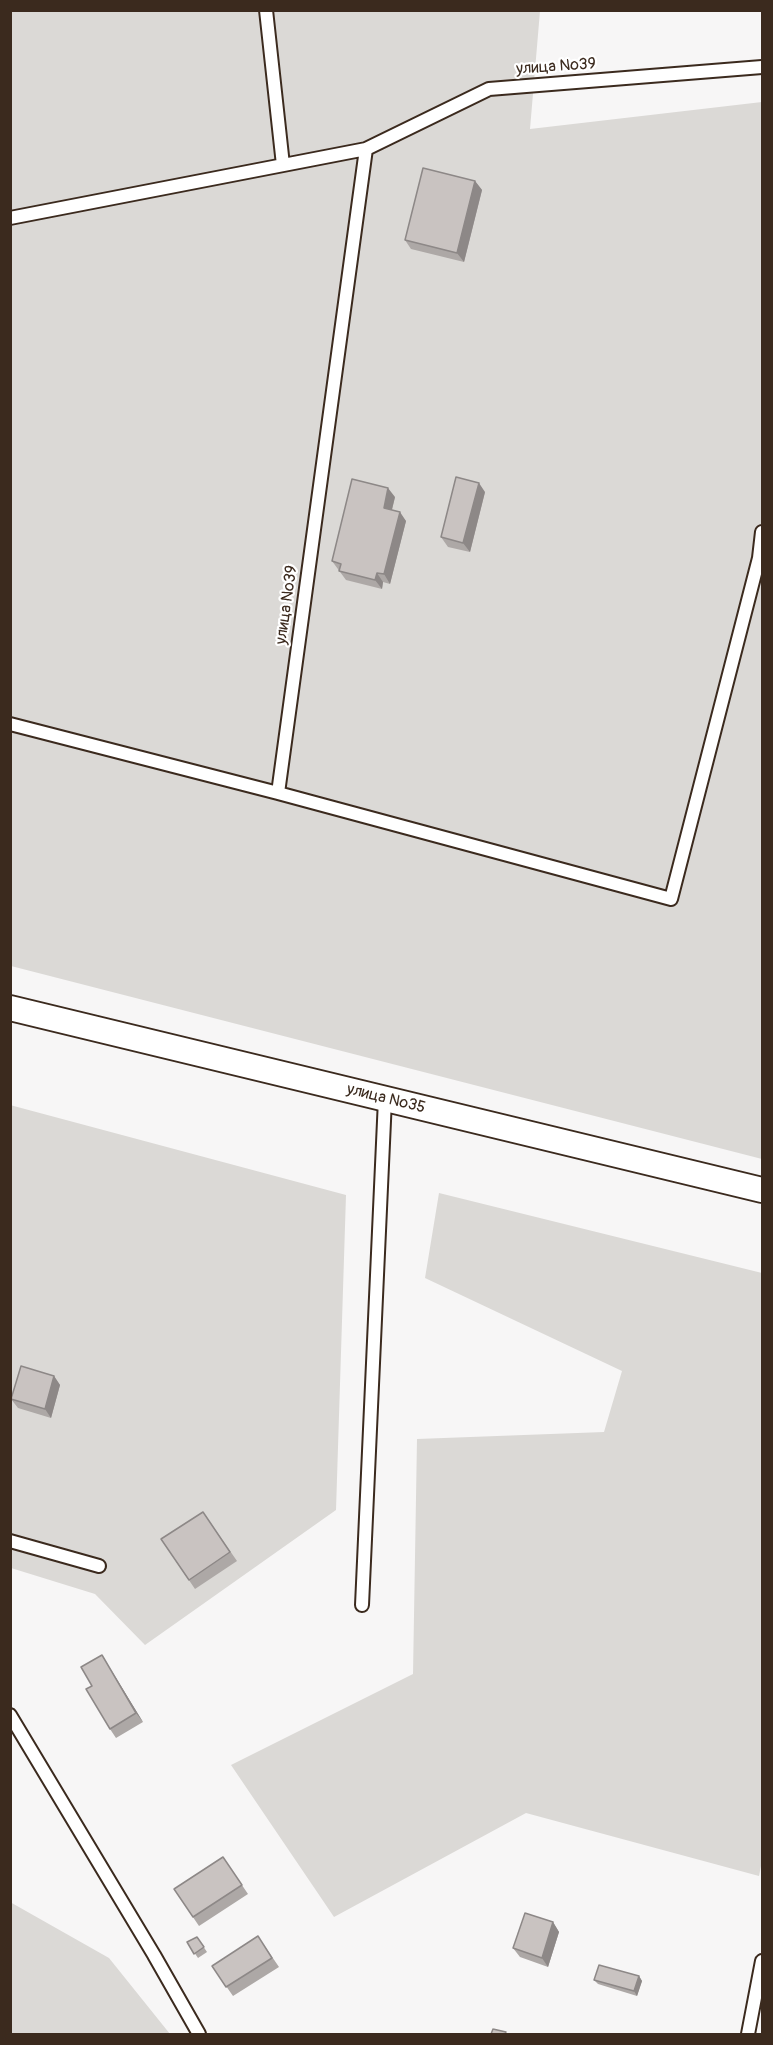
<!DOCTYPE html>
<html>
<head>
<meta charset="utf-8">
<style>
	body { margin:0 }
	#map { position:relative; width:773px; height:2045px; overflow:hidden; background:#f7f6f6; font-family:Pangolin,sans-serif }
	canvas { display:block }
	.frame { position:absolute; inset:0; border:12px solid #3b2a1e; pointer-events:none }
</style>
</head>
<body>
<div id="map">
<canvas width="773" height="2045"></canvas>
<div class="frame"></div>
</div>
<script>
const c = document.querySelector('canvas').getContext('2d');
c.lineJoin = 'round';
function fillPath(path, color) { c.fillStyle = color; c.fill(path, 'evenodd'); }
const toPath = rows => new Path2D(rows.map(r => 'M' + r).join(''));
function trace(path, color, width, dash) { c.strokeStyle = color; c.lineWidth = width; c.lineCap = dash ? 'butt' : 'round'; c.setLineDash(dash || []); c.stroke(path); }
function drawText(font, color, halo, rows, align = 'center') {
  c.font = font + ' Pangolin,sans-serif'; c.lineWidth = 4.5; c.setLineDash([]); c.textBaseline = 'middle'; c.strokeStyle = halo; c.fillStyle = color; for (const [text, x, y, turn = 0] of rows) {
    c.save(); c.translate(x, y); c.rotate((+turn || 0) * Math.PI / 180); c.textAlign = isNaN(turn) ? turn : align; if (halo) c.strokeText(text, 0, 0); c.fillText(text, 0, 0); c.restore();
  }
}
fillPath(toPath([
	[10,11,540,11,530,129,762,102,762,1159,11,966],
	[10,1105,346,1195,336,1510,145,1645,95,1594,11,1568],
	[439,1193,762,1273,762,1861,759,1876,526,1813,334,1917,231,1765,413,1674,417,1439,604,1432,622,1371,425,1278],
	[10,1902,109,1958,170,2034,11,2034]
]), '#dbd9d6');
const lane = toPath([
	[266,10,283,165],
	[10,218,366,149,489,89,762,67],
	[10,724,278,793,366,149],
	[278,793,671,899,759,558,762,532],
	[10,1541,99,1566],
	[362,1605,385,1099],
	[10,1715,154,1955,199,2034],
	[748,2034,762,1961]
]);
const street = toPath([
	[10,1008,762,1190]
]);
trace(lane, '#3b2a1e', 16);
trace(street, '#3b2a1e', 28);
trace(lane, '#fff', 12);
trace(street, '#fff', 24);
fillPath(toPath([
	[475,181,482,190,464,262,411,249,405,240],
	[485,492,470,552,448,547,441,537],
	[395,497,392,510,406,521,390,584,383,582,382,589,346,580,332,561],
	[54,1376,60,1385,51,1418,18,1408,11,1399],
	[203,1512,237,1561,195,1589,161,1539],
	[102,1655,143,1722,116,1738,110,1729,92,1686],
	[223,1857,248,1894,199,1926,174,1889],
	[553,1922,559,1932,548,1967,520,1957,513,1948],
	[197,1937,207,1952,198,1958,187,1942],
	[264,1945,279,1967,233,1996,212,1966],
	[639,1976,642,1981,637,1996,598,1984,594,1980]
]), '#ada8a6');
fillPath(toPath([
	[475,181,482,190,464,262,457,253],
	[479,483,485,492,470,552,463,543],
	[388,488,395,497,390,517,384,508],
	[400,512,406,521,390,584,384,574],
	[377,573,383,582,382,589,375,580],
	[54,1376,60,1385,51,1418,45,1409],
	[102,1655,108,1665,143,1722,136,1713],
	[553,1922,559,1932,548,1967,542,1958],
	[639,1976,642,1981,637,1996,634,1991]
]), '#8d8887');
const building = toPath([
	[423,168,475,181,457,253,405,240,423,168],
	[456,477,479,483,463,543,441,537,456,477],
	[352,479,388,488,384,508,400,512,384,574,377,573,375,580,339,571,341,564,332,561,352,479],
	[21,1366,54,1376,45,1409,11,1399,21,1366],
	[203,1512,230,1552,189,1580,161,1539,203,1512],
	[102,1655,136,1713,110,1729,86,1689,92,1686,81,1667,102,1655],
	[223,1857,242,1885,193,1917,174,1889,223,1857],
	[525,1913,553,1922,542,1958,513,1948,525,1913],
	[258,1936,272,1958,226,1987,212,1966,258,1936],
	[197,1937,204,1947,194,1954,187,1942,197,1937],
	[599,1965,639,1976,634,1991,594,1980,599,1965],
	[493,2029,506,2032,505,2034,491,2034,493,2029]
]);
fillPath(building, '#c9c3c1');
trace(building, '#8d8887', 1.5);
drawText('16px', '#3b2a1e', '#fff', [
	["улица №39",556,67,-4],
	["улица №39",287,605,-82],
	["улица №35",386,1099,14]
]);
</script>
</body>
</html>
